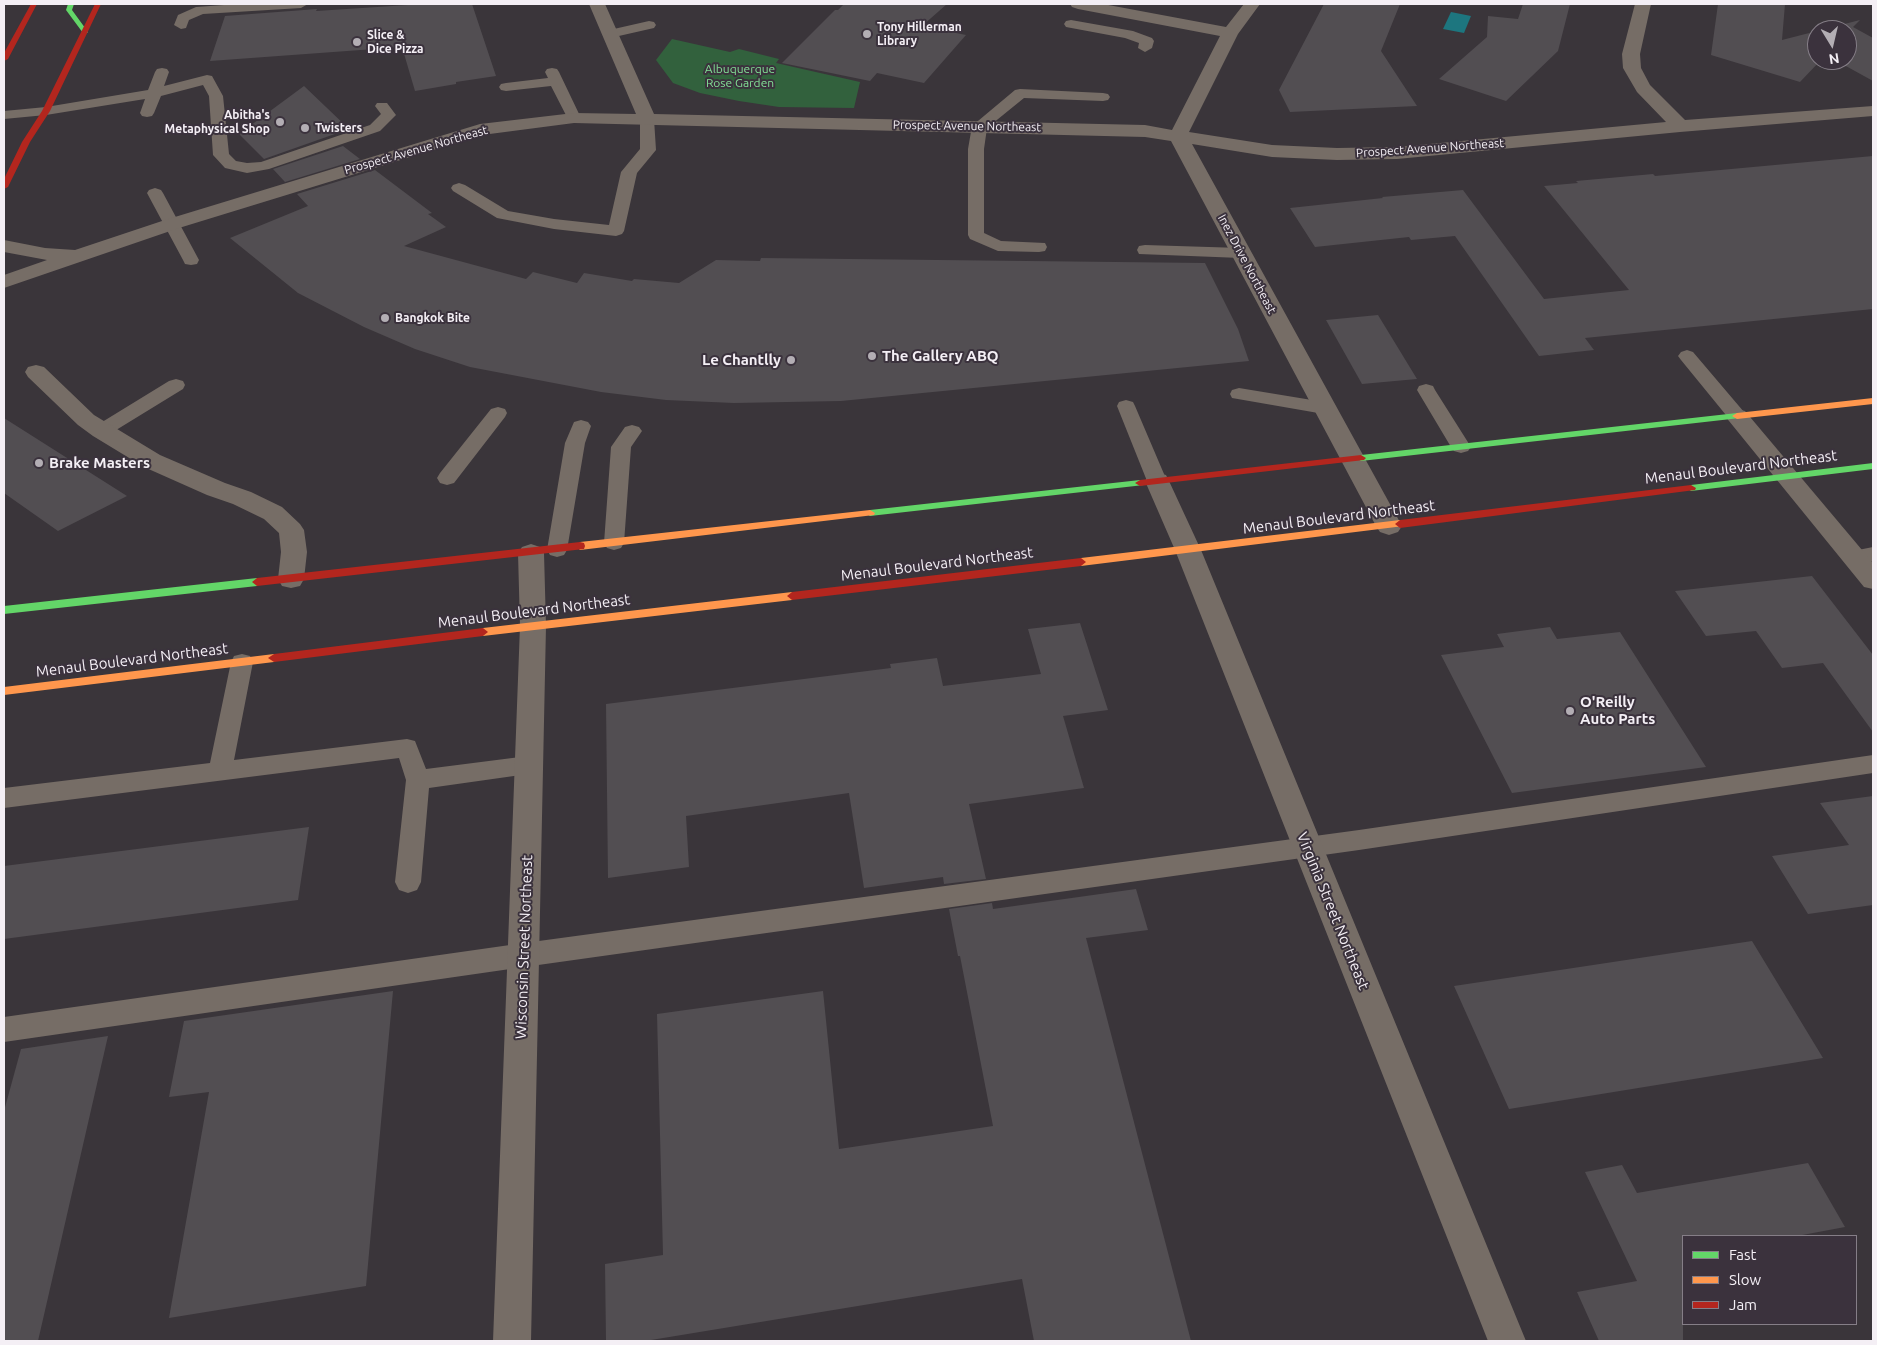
<!DOCTYPE html>
<html>
<head>
<meta charset="utf-8">
<style>
	body { margin:0 }
	#map { position:relative; width:1877px; height:1345px; overflow:hidden; background:#3a353a; font-family:Ubuntu,sans-serif }
	canvas { display:block }
	.frame { position:absolute; inset:0; border:5px solid #f4eff5; pointer-events:none }
	.legend { position:absolute; left:1682px; top:1235px; width:175px; height:90px; box-sizing:border-box; background:#3b323d; border:1px solid #857e87; margin:0; padding:6px 9px; list-style:none; font-size:15px; color:#f4eff5 }
	.legend li { display:flex; align-items:center; gap:10px; height:25px }
	.legend b { width:25px; border:1px solid #857e87 }
	.north { position:absolute; left:1807px; top:20px; width:50px; height:50px; box-sizing:border-box; background:#3b323d; border:1px solid #857e87; border-radius:50%; rotate:171deg; font-size:14px; font-weight:700; line-height:20px; text-align:center; color:#f4eff5 }
	.north::after { content:''; display:block; margin:auto; width:18px; height:22px; background:#b3aeb4; clip-path:polygon(50% 0,100% 100%,50% 72%,0 100%) }
</style>
</head>
<body>
<div id="map">
<canvas width="1877" height="1345"></canvas>
<div class="frame"></div>
<ul class="legend">
<li><b style="height:6px;background:#63d668"></b>Fast</li>
<li><b style="height:6px;background:#ff974d"></b>Slow</li>
<li><b style="height:6px;background:#b3261e"></b>Jam</li>
</ul>
<div class="north">N</div>
</div>
<script>
const c = document.querySelector('canvas').getContext('2d');
c.lineJoin = 'round';
function fillPath(path, color) { c.fillStyle = color; c.fill(path, 'evenodd'); }
const toPath = rows => new Path2D(rows.map(r => 'M' + r).join(''));
function trace(path, color, width, dash) { c.strokeStyle = color; c.lineWidth = width; c.lineCap = dash ? 'butt' : 'round'; c.setLineDash(dash || []); c.stroke(path); }
function drawText(font, color, halo, rows, align = 'center') {
  c.font = font + ' Ubuntu,sans-serif'; c.lineWidth = 4; c.setLineDash([]); c.textBaseline = 'middle'; c.strokeStyle = halo; c.fillStyle = color; for (const [text, x, y, turn = 0] of rows) {
    c.save(); c.translate(x, y); c.rotate((+turn || 0) * Math.PI / 180); c.textAlign = isNaN(turn) ? turn : align; if (halo) c.strokeText(text, 0, 0); c.fillText(text, 0, 0); c.restore();
  }
}
fillPath(toPath([
	[672,39,730,52,739,49,779,59,776,63,860,82,854,108,779,107,739,101,700,93,673,83,656,60]
]), '#32613d');
fillPath(toPath([
	[1451,12,1471,16,1464,33,1443,29]
]), '#1d767f');
fillPath(toPath([
	[423,4,472,4,496,76,456,82,456,84,415,91,402,47,210,61,225,16,317,9,316,11],
	[844,4,947,4,922,26,966,35,924,83,877,73,870,81,782,63,835,10,838,10],
	[1324,4,1400,4,1381,51,1417,106,1290,112,1279,90],
	[1523,4,1570,4,1558,51,1506,101,1439,79,1487,37,1488,16,1518,19],
	[1718,4,1785,4,1782,40,1817,31,1817,60,1821,60,1800,82,1711,55],
	[1860,20,1853,27,1873,38,1873,81,1835,60,1847,60,1847,30,1821,30],
	[304,86,349,129,264,159,239,134],
	[343,146,360,159,285,182,273,169],
	[1873,156,1873,309,1585,338,1594,350,1539,356,1455,236,1411,240,1409,237,1315,247,1290,208,1383,198,1382,197,1463,190,1544,299,1629,290,1544,186,1578,183,1576,181,1653,174,1655,176],
	[375,170,432,213,428,214,446,227,404,246,526,279,533,272,577,283,584,273,632,281,634,279,679,283,716,260,760,261,761,258,1205,263,1238,329,1249,361,841,401,734,403,666,400,601,392,470,367,415,349,364,327,298,293,230,238,308,206,297,194],
	[1378,315,1417,379,1362,384,1326,320],
	[4,418,127,496,58,531,4,493],
	[1812,576,1873,655,1873,732,1823,663,1782,668,1756,631,1706,636,1675,591],
	[1080,623,1108,710,1063,716,1084,788,969,804,986,879,944,884,943,877,864,888,849,793,686,816,689,867,608,878,606,704,891,668,890,664,937,658,943,686,1041,674,1028,629],
	[1550,627,1557,639,1620,632,1706,767,1512,793,1441,655,1504,647,1497,634],
	[1873,796,1873,905,1808,914,1772,856,1849,845,1820,803],
	[309,827,298,900,4,939,4,866],
	[1136,889,1148,930,1086,938,1191,1341,1034,1341,1022,1279,645,1341,606,1341,605,1264,663,1255,657,1014,823,991,839,1149,993,1126,960,956,958,956,949,909,992,903,993,909],
	[1752,941,1823,1058,1509,1109,1454,986],
	[393,991,366,1286,169,1318,209,1092,169,1097,184,1021],
	[108,1036,38,1341,4,1341,4,1111,21,1049],
	[1808,1163,1845,1227,1797,1236,1683,1236,1683,1341,1599,1341,1577,1292,1637,1281,1585,1172,1622,1165,1637,1193]
]), '#524e52');
fillPath(toPath([
	[238,4,308,4,301,8,203,14,189,20,186,28,181,29,174,25,178,15,196,7,238,4],
	[1071,20,1133,31,1152,38,1154,41,1152,48,1145,52,1138,48,1139,43,1125,38,1066,27,1064,24,1066,21,1071,20],
	[649,21,654,22,656,25,654,28,610,38,603,34,605,31,649,21],
	[162,68,167,69,169,72,164,86,207,75,212,76,223,96,229,154,236,161,247,163,261,162,370,125,381,114,375,106,377,103,387,103,396,115,380,131,269,169,247,173,225,168,213,155,209,96,203,85,161,96,154,113,152,116,147,117,142,116,140,113,145,99,46,115,4,119,4,111,46,107,148,90,155,72,157,69,162,68],
	[552,68,557,69,559,72,581,118,579,121,569,121,551,86,506,91,501,90,499,87,501,84,506,83,548,78,545,72,547,69,552,68],
	[1020,89,1103,93,1108,94,1110,97,1108,100,1103,101,1024,98,987,128,984,149,984,233,1001,241,1045,243,1047,247,1045,251,1039,252,998,251,970,239,968,235,968,149,972,126,1015,90,1020,89],
	[647,115,652,116,654,119,656,150,637,173,624,231,622,234,616,236,554,229,497,218,453,191,451,188,453,185,459,183,465,185,508,211,554,219,609,225,621,172,640,149,640,119,642,116,647,115],
	[155,188,161,190,163,193,199,260,197,264,191,265,185,264,183,260,147,193,149,190,155,188],
	[1145,245,1241,248,1247,249,1249,253,1247,257,1241,258,1139,254,1137,250,1139,246,1145,245],
	[1687,350,1693,352,1744,412,1747,416,1744,420,1737,422,1730,420,1681,360,1678,356,1681,352,1687,350],
	[176,379,183,381,185,385,183,389,108,435,101,437,94,435,91,431,94,427,169,381,176,379],
	[1426,384,1433,386,1435,390,1471,447,1468,451,1461,453,1454,451,1451,447,1417,390,1419,386,1426,384],
	[1239,388,1324,402,1331,404,1333,408,1331,412,1324,414,1232,398,1230,394,1232,390,1239,388],
	[1126,400,1133,402,1135,406,1167,481,1164,486,1157,488,1150,486,1147,481,1117,406,1119,402,1126,400],
	[498,407,505,409,507,413,505,417,454,483,447,485,440,483,437,478,440,473,491,409,498,407],
	[581,420,588,422,591,426,585,443,567,550,564,555,557,557,550,555,547,550,565,443,574,422,581,420],
	[632,425,639,427,642,431,631,447,624,543,621,548,614,550,607,548,604,543,611,447,625,427,632,425],
	[1873,547,1873,561,1855,564,1848,562,1845,557,1848,552,1873,547],
	[242,654,250,656,253,662,234,760,407,739,415,741,426,769,528,756,536,758,540,765,536,772,528,774,429,788,421,882,417,890,408,893,399,890,395,882,406,780,399,758,4,808,4,788,210,763,231,662,234,656,242,654],
	[1873,755,1873,773,1359,850,524,967,4,1042,4,1017,524,943,1359,830,1873,755]
]), '#766d66');
fillPath(toPath([
	[589,4,605,4,654,114,1145,125,1172,130,1220,36,1078,9,1072,7,1070,4,1103,4,1226,27,1244,4,1260,4,1238,34,1189,132,1272,145,1337,148,1397,147,1666,122,1637,92,1623,68,1622,54,1635,4,1651,4,1640,54,1641,68,1650,85,1685,120,1873,106,1873,116,1680,132,1397,159,1337,160,1272,157,1192,144,1402,526,1398,532,1389,535,1380,532,1376,526,1171,141,1145,137,574,123,482,135,179,228,4,288,4,275,47,260,4,252,4,240,45,248,75,250,165,220,480,124,574,113,636,114,589,4],
	[36,365,44,367,94,415,160,455,225,483,251,492,282,507,300,524,304,530,307,552,304,579,300,586,291,588,282,586,278,579,281,552,279,533,264,519,233,504,207,495,144,467,93,436,78,425,28,377,25,372,28,367,36,365],
	[1737,409,1745,411,1873,563,1873,589,1864,587,1729,421,1725,416,1729,411,1737,409],
	[1157,473,1166,475,1169,481,1201,550,1526,1341,1488,1341,1175,550,1145,481,1148,475,1157,473],
	[531,544,540,547,544,553,546,626,531,1341,493,1341,520,626,518,553,522,547,531,544]
]), '#766d66');
fillPath(toPath([
	[68,4,74,4,72,10,88,32,87,33,83,33,66,10,68,4],
	[1737,413,1742,416,1740,418,1361,461,1356,458,1361,455,1737,413],
	[1873,463,1873,469,1691,491,1686,488,1691,485,1873,463],
	[1140,480,1144,481,1145,483,1144,485,870,516,865,513,870,510,1140,480],
	[257,578,262,582,257,586,4,614,4,606,257,578]
]), '#63d668');
fillPath(toPath([
	[1873,398,1873,404,1737,419,1732,416,1737,413,1873,398],
	[870,510,875,513,874,515,580,550,575,546,580,542,870,510],
	[1400,520,1405,524,1404,526,1081,566,1076,562,1081,558,1400,520],
	[792,592,797,596,792,600,483,636,478,632,483,628,792,592],
	[274,654,280,658,274,662,4,695,4,687,274,654]
]), '#ff974d');
fillPath(toPath([
	[31,4,37,4,8,59,4,61,4,53,31,4],
	[95,4,101,4,50,111,30,142,8,187,4,189,4,179,22,142,42,111,95,4],
	[1361,455,1366,458,1364,460,1140,486,1135,483,1140,480,1361,455],
	[1691,485,1696,488,1695,490,1400,528,1395,524,1400,520,1691,485],
	[580,542,584,543,585,546,584,549,257,586,252,582,257,578,580,542],
	[1081,558,1086,562,1081,566,792,600,787,596,792,592,1081,558],
	[483,628,488,632,483,636,274,662,268,658,274,654,483,628]
]), '#b3261e');
for (const [x, y, r, color] of [
	[867,34,5,"#b3aeb4"],
	[357,42,5,"#b3aeb4"],
	[280,122,5,"#b3aeb4"],
	[305,128,5,"#b3aeb4"],
	[385,318,5,"#b3aeb4"],
	[872,356,5,"#b3aeb4"],
	[791,360,5,"#b3aeb4"],
	[39,463,5,"#b3aeb4"],
	[1570,711,5,"#b3aeb4"]
]) { const dot = new Path2D(); dot.arc(x, y, r, 0, 2 * Math.PI); c.fillStyle = color; c.fill(dot); trace(dot, '#3b323d', 2); }
drawText('bold 12px', '#f4eff5', '#3b323d', [
	["Tony Hillerman",877,27],
	["Library",877,41],
	["Slice &",367,35],
	["Dice Pizza",367,49],
	["Abitha's",270,115,"right"],
	["Metaphysical Shop",270,129,"right"],
	["Twisters",315,128],
	["Bangkok Bite",395,318]
], 'left');
drawText('12px', '#82df95', '#3b323d', [
	["Albuquerque",740,69],
	["Rose Garden",740,83]
]);
drawText('12px', '#f4eff5', '#3b323d', [
	["Prospect Avenue Northeast",967,126,1],
	["Prospect Avenue Northeast",1430,148,-4],
	["Prospect Avenue Northeast",416,150,-16],
	["Inez Drive Northeast",1247,264,62]
]);
drawText('bold 15px', '#f4eff5', '#3b323d', [
	["The Gallery ABQ",882,356],
	["Le Chantlly",781,360,"right"],
	["Brake Masters",49,463],
	["O'Reilly",1580,702],
	["Auto Parts",1580,719]
], 'left');
drawText('15px', '#f4eff5', '#3b323d', [
	["Menaul Boulevard Northeast",1741,467,-7],
	["Menaul Boulevard Northeast",1339,517,-7],
	["Menaul Boulevard Northeast",937,564,-7],
	["Menaul Boulevard Northeast",534,611,-7],
	["Menaul Boulevard Northeast",132,660,-7],
	["Virginia Street Northeast",1333,911,68],
	["Wisconsin Street Northeast",524,947,-88]
]);
</script>
</body>
</html>
